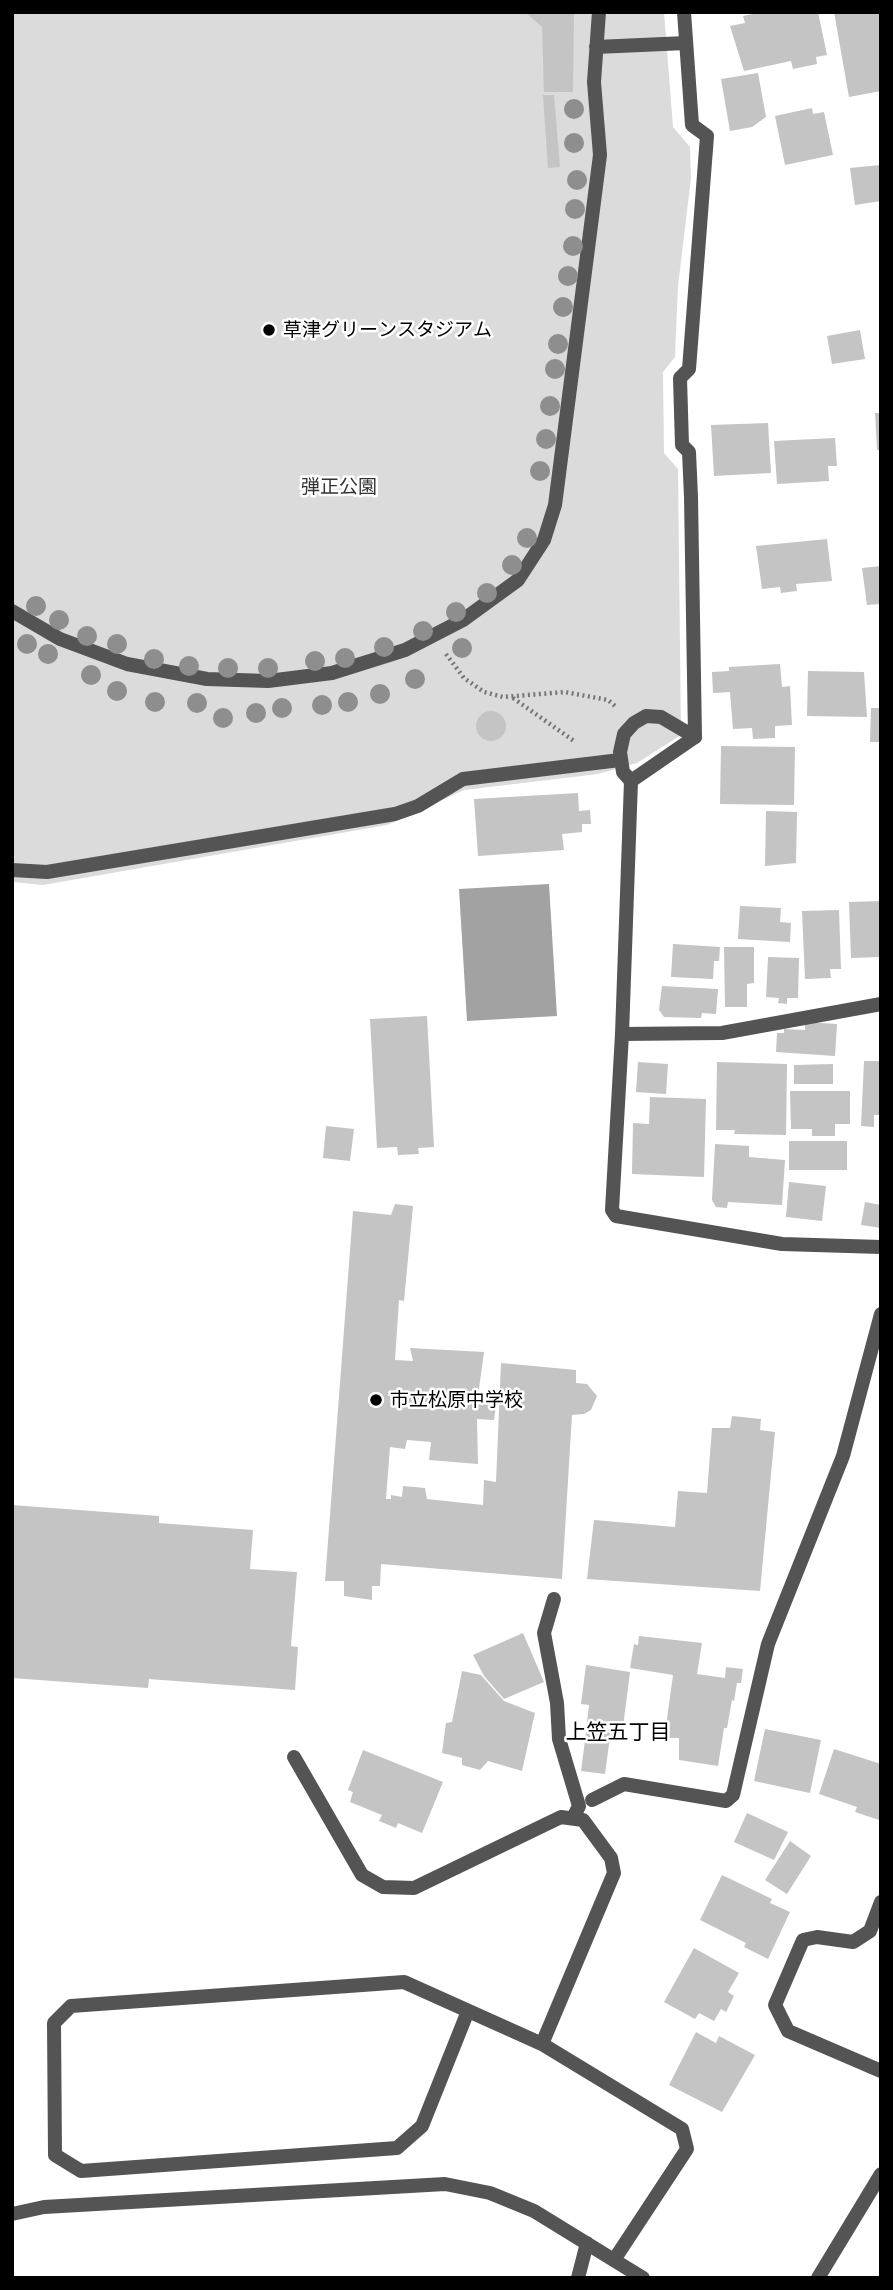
<!DOCTYPE html>
<html>
<head>
<meta charset="utf-8">
<style>
	body { margin:0 }
	#map { position:relative; width:893px; height:2290px; overflow:hidden; background:#fff; font-family:Raleway,sans-serif }
	canvas { display:block }
	.frame { position:absolute; inset:0; border:14px solid #000; pointer-events:none }
</style>
</head>
<body>
<div id="map">
<canvas width="893" height="2290"></canvas>
<div class="frame"></div>
</div>
<script>
const c = document.querySelector('canvas').getContext('2d');
c.lineJoin = 'round';
function fillPath(path, color) { c.fillStyle = color; c.fill(path, 'evenodd'); }
const toPath = rows => new Path2D(rows.map(r => 'M' + r).join(''));
function trace(path, color, width, dash) { c.strokeStyle = color; c.lineWidth = width; c.lineCap = dash ? 'butt' : 'round'; c.setLineDash(dash || []); c.stroke(path); }
function drawText(font, color, halo, rows, align = 'center') {
  c.font = font + ' Raleway,"Noto Sans JP",sans-serif'; c.lineWidth = 5; c.setLineDash([]); c.textBaseline = 'middle'; c.strokeStyle = halo; c.fillStyle = color; for (const [text, x, y, turn = 0] of rows) {
    c.save(); c.translate(x, y); c.rotate((+turn || 0) * Math.PI / 180); c.textAlign = isNaN(turn) ? turn : align; if (halo) c.strokeText(text, 0, 0); c.fillText(text, 0, 0); c.restore();
  }
}
fillPath(toPath([
	[12,12,664,12,673,127,690,147,691,178,678,286,675,357,663,372,664,453,678,469,681,735,637,763,598,774,464,790,387,825,43,885,12,882]
]), '#dbdbdb');
fillPath(toPath([
	[549,884,557,1016,467,1021,459,889]
]), '#a2a2a2');
fillPath(toPath([
	[525,12,574,12,573,92,544,92,542,27],
	[762,12,818,12,827,55,816,57,817,64,793,69,791,61,744,71,730,26,745,23,743,16],
	[834,12,881,12,881,91,849,97],
	[758,73,766,117,752,127,730,131,721,79],
	[543,95,554,95,560,167,548,168],
	[812,108,813,114,824,112,833,155,785,165,775,116],
	[880,165,881,201,855,205,850,168],
	[860,330,865,359,832,364,827,336],
	[875,413,881,413,881,450,877,450],
	[768,423,771,473,714,476,711,425],
	[835,438,837,466,828,466,829,481,777,484,774,441],
	[827,539,832,581,796,584,797,591,781,593,780,587,762,589,756,546],
	[881,566,881,604,867,605,862,568],
	[780,664,782,687,790,686,792,725,775,726,775,738,753,739,752,728,733,729,730,692,713,693,712,672,729,671,729,667],
	[808,671,864,672,867,717,807,716],
	[871,708,881,708,881,742,870,742],
	'476 726a15 15 0 1 1 30 0a15 15 0 1 1-30 0Z',
	[721,746,795,747,794,805,720,804],
	[578,793,579,811,590,810,591,824,582,824,582,832,562,834,564,850,478,856,474,799],
	[766,811,797,812,796,863,765,866],
	[881,901,881,957,851,958,849,902],
	[740,906,781,908,780,922,791,923,790,942,738,939],
	[839,910,841,969,830,969,831,978,805,979,802,911],
	[673,944,720,947,719,961,714,961,713,979,671,977],
	[724,947,754,947,754,983,747,984,747,1007,725,1007],
	[768,957,799,958,798,998,787,998,787,1004,778,1003,779,998,766,997],
	[662,986,718,989,716,1014,702,1013,701,1018,664,1017,659,1010],
	[427,1016,434,1147,418,1148,419,1154,398,1155,397,1147,377,1148,370,1019],
	[805,1022,837,1024,835,1056,776,1052,777,1033,784,1033,784,1029,805,1030],
	[864,1061,881,1061,881,1115,874,1115,874,1127,861,1126],
	[638,1062,668,1064,666,1094,636,1092],
	[717,1062,787,1064,786,1135,734,1134,735,1130,716,1130],
	[833,1064,833,1084,794,1084,794,1065],
	[790,1091,850,1091,850,1124,835,1124,835,1136,812,1136,812,1129,791,1129],
	[650,1097,706,1099,704,1177,632,1174,633,1123,649,1124],
	[326,1126,354,1129,350,1161,323,1158],
	[789,1141,847,1141,847,1170,789,1170],
	[715,1144,749,1146,749,1157,785,1160,782,1205,728,1202,727,1208,716,1207,712,1200],
	[789,1182,826,1186,822,1221,786,1217],
	[865,1202,881,1205,881,1228,861,1225],
	[395,1204,413,1206,404,1301,399,1300,395,1360,413,1361,410,1348,484,1352,478,1396,497,1399,494,1420,477,1419,478,1464,429,1460,431,1442,407,1440,405,1449,390,1447,386,1499,391,1499,391,1495,402,1497,403,1486,425,1488,427,1499,483,1505,484,1480,496,1482,501,1363,576,1370,576,1383,587,1384,597,1396,591,1410,584,1414,572,1415,562,1579,381,1564,380,1586,372,1586,372,1600,344,1596,344,1581,325,1581,353,1211,391,1215],
	[732,1416,761,1419,760,1430,775,1432,760,1591,587,1579,594,1520,675,1527,678,1491,707,1493,712,1428,730,1428],
	[12,1505,159,1516,159,1523,253,1530,250,1569,297,1572,291,1646,298,1647,295,1690,149,1679,148,1688,12,1678],
	[523,1633,544,1682,504,1699,484,1676,473,1655],
	[639,1636,702,1643,697,1674,725,1678,726,1667,743,1669,741,1683,737,1683,734,1701,732,1700,727,1728,724,1728,718,1766,679,1760,679,1738,657,1738,659,1725,666,1726,673,1675,630,1668,634,1644,638,1645],
	[586,1665,630,1672,623,1727,587,1722,589,1705,581,1704],
	[462,1671,481,1675,504,1701,535,1713,522,1771,488,1761,480,1770,462,1765,462,1758,442,1753,446,1723,452,1722],
	[587,1725,611,1729,605,1774,581,1771],
	[765,1729,821,1740,810,1793,754,1781],
	[834,1749,881,1764,879,1820,855,1812,857,1807,819,1794],
	[363,1750,443,1782,422,1833,398,1823,396,1828,379,1821,382,1815,350,1802,353,1792,348,1790],
	[747,1813,788,1832,774,1860,734,1842],
	[790,1841,811,1856,787,1894,765,1880],
	[722,1875,772,1899,770,1903,790,1912,768,1959,744,1947,746,1943,700,1920],
	[694,1948,739,1973,728,1992,734,1996,726,2012,721,2009,714,2021,699,2013,695,2019,664,2002],
	[696,2032,716,2043,719,2036,755,2055,722,2112,669,2085]
]), '#c4c4c4');
trace(toPath([
	[446,654,464,678,484,692,503,697,565,692,608,700,615,706],
	[513,698,574,741]
]), '#767676', 4.5, [2, 3.5]);
trace(toPath([
	[596,47,686,43],
	[12,611,60,639,127,664,207,679,268,681,332,673,405,650,463,620,518,580,544,540,555,505,600,155,594,82,599,12],
	[631,781,623,772,620,752,624,734,634,723,646,716,661,717,695,737],
	[12,870,47,872,395,814,418,806,463,779,620,760],
	[554,1599,544,1633,557,1703,559,1739,579,1806,573,1818]
]), '#545454', 14);
trace(toPath([
	[684,12,692,125,707,136,689,369,680,378,682,445,689,452,691,497,695,737,631,781,622,1034,612,1210,616,1216,782,1244,881,1247],
	[622,1034,722,1033,881,1004],
	[294,1757,362,1875,383,1887,414,1888,561,1817,583,1820,611,1858,614,1873,542,2044],
	[592,1800,624,1784,726,1801,733,1795,768,1644,843,1456,881,1314],
	[881,1902,870,1931,853,1942,817,1937,803,1940,775,2005,788,2031,881,2071],
	[468,2011,422,2126,397,2148,81,2171,55,2155,54,2023,71,2006,404,1982,542,2044,682,2129,687,2149,614,2260],
	[12,2214,44,2207,445,2184,490,2193,534,2211,643,2278],
	[578,2278,587,2243],
	[818,2278,881,2174]
]), '#545454', 14);
c.fillStyle = '#8e8e8e';
for (const [x, y] of [
	[574,109],
	[574,143],
	[577,180],
	[575,209],
	[573,246],
	[568,276],
	[563,307],
	[558,344],
	[555,369],
	[550,406],
	[546,439],
	[540,471],
	[527,538],
	[512,565],
	[487,593],
	[36,606],
	[456,612],
	[59,620],
	[423,631],
	[87,636],
	[27,644],
	[117,644],
	[384,647],
	[462,648],
	[48,654],
	[345,658],
	[154,659],
	[315,661],
	[189,666],
	[228,668],
	[268,668],
	[91,675],
	[415,679],
	[117,691],
	[380,694],
	[155,702],
	[348,702],
	[197,703],
	[322,705],
	[282,708],
	[256,713],
	[223,718]
]) { c.beginPath(); c.arc(x, y, 10, 0, 2 * Math.PI); c.fill(); }
for (const [x, y, r, color] of [
	[269,330,7,"#000"],
	[376,1400,7,"#000"]
]) { const dot = new Path2D(); dot.arc(x, y, r, 0, 2 * Math.PI); c.fillStyle = color; c.fill(dot); trace(dot, '#fff', 2.5); }
drawText('19px', '#000', '#fff', [
	["草津グリーンスタジアム",283,330],
	["市立松原中学校",390,1400]
], 'left');
drawText('19px', '#323232', '#fff', [
	["弾正公園",339,487]
]);
drawText('21px', '#000', '#fff', [
	["上笠五丁目",618,1733]
]);
</script>
</body>
</html>
